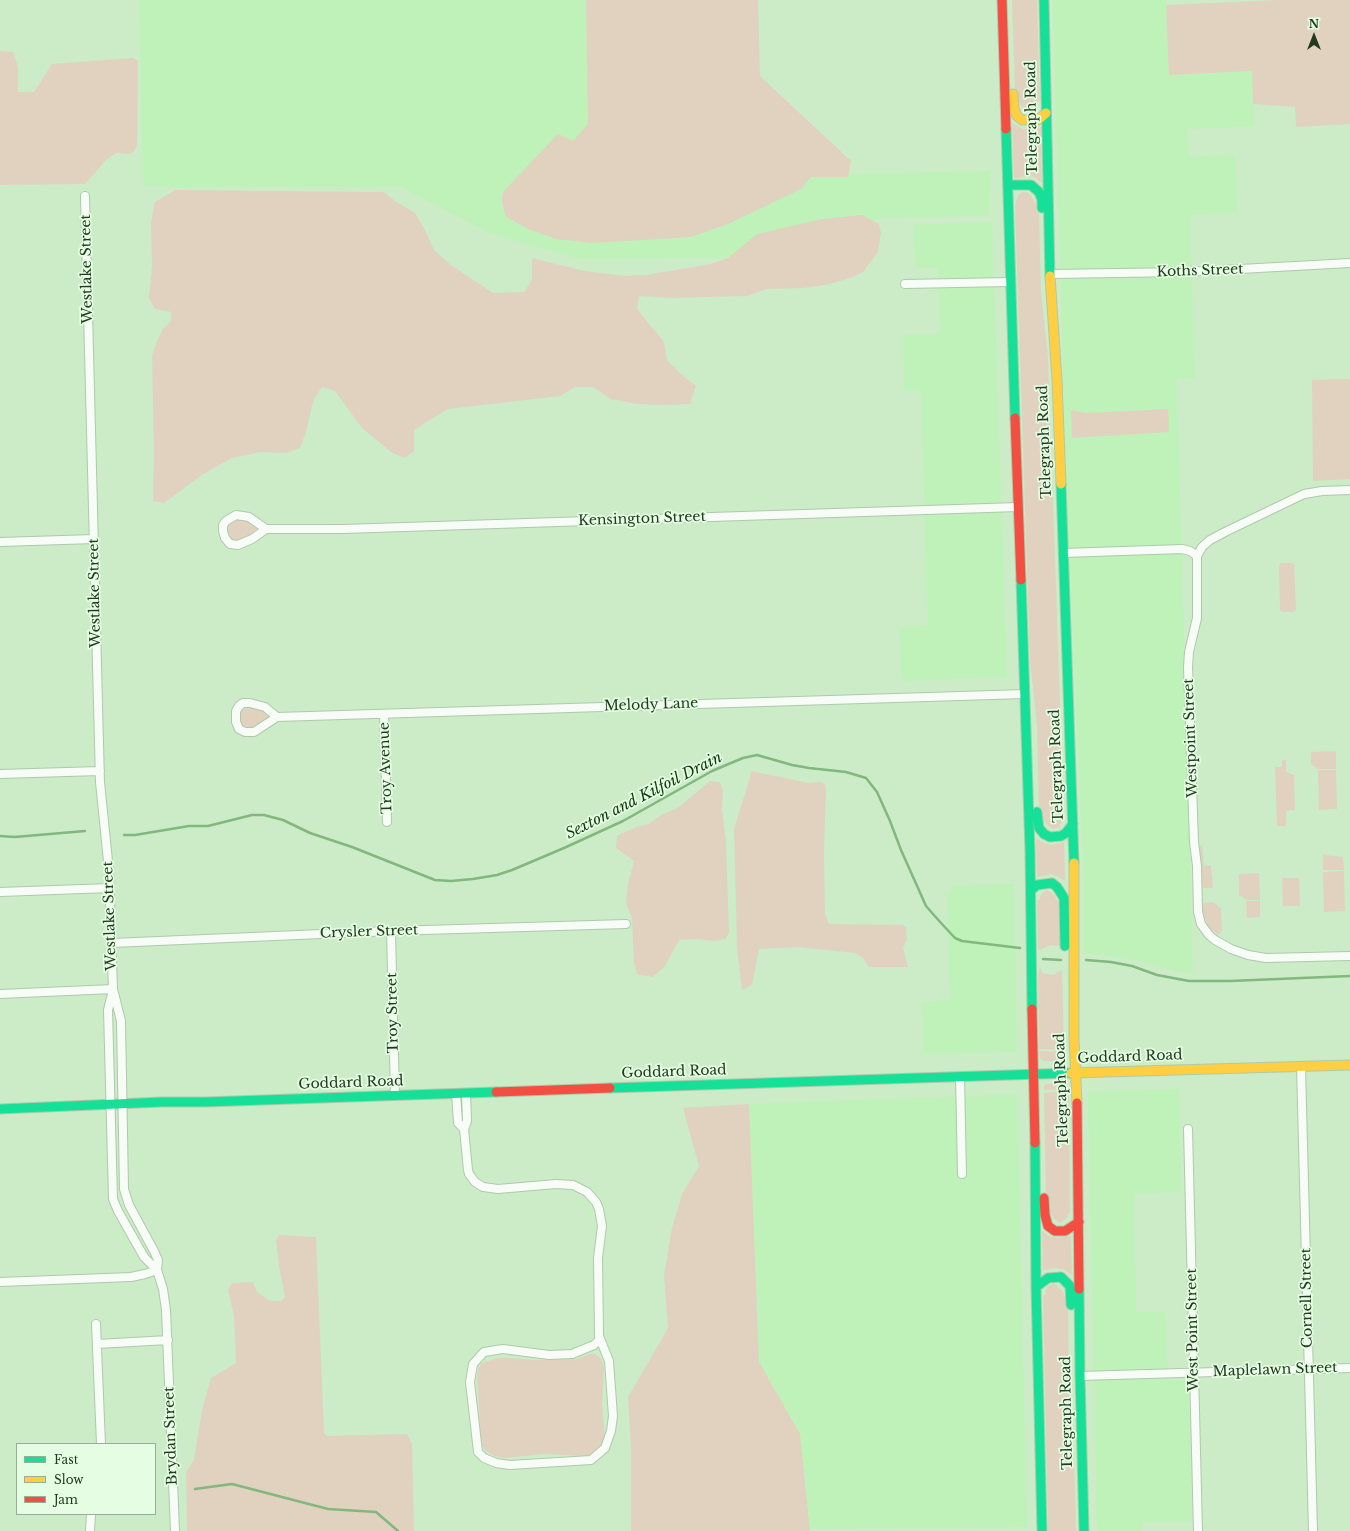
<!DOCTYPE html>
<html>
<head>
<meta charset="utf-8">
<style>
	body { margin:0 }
	#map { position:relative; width:1350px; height:1531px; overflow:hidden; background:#cbecc7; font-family:"Libre Baskerville",serif }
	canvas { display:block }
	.legend { position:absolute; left:16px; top:1443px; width:140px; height:72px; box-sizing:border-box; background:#e5fde2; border:1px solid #97af94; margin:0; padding:5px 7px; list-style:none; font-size:12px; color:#213a1f }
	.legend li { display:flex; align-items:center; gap:8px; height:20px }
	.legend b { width:20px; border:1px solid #97af94 }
	.north { position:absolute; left:1294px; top:16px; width:40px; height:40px; -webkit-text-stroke:3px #e5fde2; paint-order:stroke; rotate:0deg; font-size:11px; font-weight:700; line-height:16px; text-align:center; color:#213a1f }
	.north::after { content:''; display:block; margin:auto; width:14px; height:18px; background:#213a1f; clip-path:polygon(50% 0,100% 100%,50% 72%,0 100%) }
</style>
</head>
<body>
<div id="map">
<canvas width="1350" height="1531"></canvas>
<ul class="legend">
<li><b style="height:5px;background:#16e098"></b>Fast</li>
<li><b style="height:5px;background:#ffcf43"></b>Slow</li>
<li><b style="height:5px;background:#f24e42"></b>Jam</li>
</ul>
<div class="north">N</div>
</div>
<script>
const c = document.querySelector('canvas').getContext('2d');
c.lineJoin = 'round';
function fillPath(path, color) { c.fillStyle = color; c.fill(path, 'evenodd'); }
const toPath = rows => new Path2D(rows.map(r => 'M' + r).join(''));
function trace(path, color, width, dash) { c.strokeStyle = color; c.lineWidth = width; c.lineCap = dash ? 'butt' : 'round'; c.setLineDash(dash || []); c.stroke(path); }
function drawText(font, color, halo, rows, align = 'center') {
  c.font = font + ' "Libre Baskerville",serif'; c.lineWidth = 3.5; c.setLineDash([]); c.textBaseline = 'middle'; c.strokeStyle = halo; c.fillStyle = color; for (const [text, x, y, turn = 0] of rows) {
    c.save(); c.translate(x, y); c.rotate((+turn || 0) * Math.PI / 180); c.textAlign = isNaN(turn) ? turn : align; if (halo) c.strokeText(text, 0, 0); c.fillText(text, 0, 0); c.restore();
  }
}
fillPath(toPath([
	[139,0,598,0,812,175,990,171,989,215,877,219,875,221,871,256,580,259,489,233,401,187,143,187],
	[1053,0,1166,0,1169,75,1252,71,1254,126,1187,129,1189,157,1235,154,1237,213,1190,215,1195,379,1177,379,1193,974,1176,971,1132,959,1084,953,1084,884,1066,480],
	[992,222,1007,677,902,681,899,627,928,625,921,390,904,390,903,335,940,334,938,268,915,268,914,225],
	[1014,884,1017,1052,924,1054,922,1003,950,999,947,897,953,885],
	[1179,1089,1181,1191,1134,1194,1136,1312,1165,1312,1168,1380,1188,1380,1192,1521,1142,1522,1142,1531,1097,1531,1088,1092,1091,1090,1092,1091],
	[1017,1094,1027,1527,810,1529,800,1434,759,1362,749,1104]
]), '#bef2b9');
fillPath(toPath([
	[586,0,758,0,760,76,851,161,848,177,811,177,801,189,728,224,691,237,592,243,556,239,528,229,505,216,502,201,503,192,558,134,573,141,588,124],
	[1012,0,1037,0,1040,101,1038,101,1037,108,1035,111,1030,113,1022,108,1015,93],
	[1279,0,1350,0,1350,124,1296,127,1295,107,1253,104,1252,71,1169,75,1166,5],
	[0,51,13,52,18,67,18,92,34,92,52,64,133,58,138,61,137,145,134,152,129,154,116,153,106,160,85,184,0,185],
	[1012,123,1023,129,1033,129,1041,127,1042,183,1034,177,1029,176,1014,178],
	[175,190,384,192,395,201,415,213,423,226,434,250,451,265,493,293,524,292,532,280,532,258,585,271,625,276,646,275,711,264,728,258,757,234,822,219,862,215,879,224,881,233,878,252,863,272,853,277,830,284,804,288,767,289,747,296,671,298,639,296,637,309,664,342,667,360,683,376,696,386,690,404,663,405,637,404,611,399,593,387,575,387,560,396,448,409,414,430,414,451,405,458,392,453,362,428,335,391,322,387,313,401,306,432,300,448,286,453,260,452,232,458,202,475,164,503,153,501,154,451,152,355,158,339,163,329,171,321,171,312,155,309,149,298,152,266,151,222,155,202],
	[1023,192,1028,193,1032,197,1039,211,1041,293,1048,357,1064,819,1063,819,1059,827,1053,829,1047,825,1044,820,1039,809,1037,725,1030,661,1015,205,1016,205,1016,201,1019,194],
	[1350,379,1350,479,1313,481,1312,380],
	[1168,409,1169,432,1072,438,1071,410,1087,413],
	[232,519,244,519,257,529,245,538,237,541,233,541,229,538,226,528],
	[1281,563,1292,563,1294,565,1296,610,1293,612,1282,612,1280,610,1279,566],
	[246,707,256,707,271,716,270,718,254,728,243,726,240,723,239,715,242,710],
	[1336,751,1336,769,1318,769,1311,764,1311,752],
	[1282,760,1286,760,1286,772,1294,775,1295,810,1286,811,1286,826,1277,826,1275,767,1282,767],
	[1318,770,1336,770,1337,809,1319,810],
	[752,771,808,783,821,782,825,784,826,789,824,853,825,914,829,924,902,925,906,927,907,940,903,948,908,967,869,967,863,958,855,953,798,947,759,949,752,985,742,990,737,948,734,829],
	[710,781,720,782,723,791,722,809,726,842,729,933,725,939,715,941,697,939,679,940,665,966,653,977,637,974,634,963,632,918,626,903,628,884,634,861,616,848,617,836,636,827,649,824,661,815,678,808],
	[1036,838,1044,843,1052,845,1064,842,1065,881,1059,877,1051,874,1037,877],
	[1202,845,1204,866,1211,865,1213,888,1202,888,1199,848],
	[1323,855,1343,857,1344,870,1323,870],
	[1344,871,1345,911,1324,912,1323,872],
	[1259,873,1260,900,1247,900,1239,895,1239,874],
	[1282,878,1299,878,1300,906,1283,906],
	[1047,890,1055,896,1059,903,1060,950,1059,946,1051,945,1040,950,1038,948,1037,900,1039,900,1042,893],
	[1246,901,1260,901,1260,917,1247,918],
	[1213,902,1221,908,1222,930,1218,935,1209,927,1203,915,1203,903],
	[1040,966,1042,973,1053,975,1062,970,1064,1050,1039,1049,1038,974],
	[1039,1051,1063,1052,1064,1052,1064,1056,1060,1061,1044,1061,1040,1058],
	[1062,1082,1067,1084,1068,1089,1044,1090,1044,1087,1046,1084],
	[1069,1091,1070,1213,1069,1213,1066,1219,1060,1223,1053,1218,1050,1213,1046,1200,1044,1093],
	[749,1104,759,1362,800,1434,810,1531,631,1531,631,1447,628,1397,668,1328,664,1275,672,1228,682,1194,699,1166,683,1108],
	[1042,1231,1049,1236,1056,1238,1071,1236,1072,1275,1064,1270,1056,1268,1043,1270],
	[279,1235,316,1237,324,1433,327,1436,407,1434,412,1444,414,1531,187,1531,186,1472,194,1460,202,1410,211,1378,236,1363,234,1316,228,1290,232,1283,253,1282,257,1292,270,1301,281,1301,285,1297,279,1266,276,1240],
	[1054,1283,1063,1292,1068,1303,1069,1401,1074,1460,1076,1531,1048,1531,1043,1296,1045,1295,1046,1290,1048,1286],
	[590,1354,595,1354,601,1359,604,1368,602,1405,605,1438,603,1445,593,1455,587,1456,543,1454,505,1458,494,1456,486,1451,481,1444,478,1390,477,1381,478,1369,482,1363,497,1358,511,1358,534,1360,577,1359]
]), '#e1d2bf');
trace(toPath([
	[124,835,135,835,189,826,208,826,252,815,264,815,283,820,310,833,352,847,435,880,451,881,473,879,497,875,512,870,564,848,623,821,712,771,743,758,757,755,792,765,809,768,846,772,866,778,877,792,890,821,901,850,926,906,941,923,955,938,962,941,1020,948],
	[0,836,15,837,85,831],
	[1043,959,1061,960],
	[1086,960,1111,962,1132,966,1157,975,1189,981,1230,981,1350,976],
	[195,1489,232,1484,328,1509,376,1512,398,1531]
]), '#82b77e', 2.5);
const street = toPath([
	[85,196,100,782,109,871,113,989,121,1021,124,1189,129,1205,154,1251,158,1260,157,1270],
	[1050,274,1185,272,1350,263],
	[905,284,1010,282],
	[1350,490,1322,491,1304,494,1225,532,1210,540,1202,547,1197,556,1197,618,1189,652,1188,667,1194,842,1197,866,1198,912,1201,924,1209,935,1215,940,1231,949,1248,955,1266,958,1350,956],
	[266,529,252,539,238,545,230,544,225,538,223,531,223,525,226,521,236,515,249,517,266,529,343,529,1018,507],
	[0,542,94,539],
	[1063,553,1182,549,1190,551,1197,556],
	[384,714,387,822],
	[277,717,254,732,245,732,239,729,236,722,236,711,239,706,243,703,250,703,265,707,277,717,1025,694],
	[0,774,100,771],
	[0,892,110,888],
	[391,931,395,1095],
	[112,943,391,931,626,924],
	[113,990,108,1010,113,1199,118,1211,144,1257,157,1270,163,1289,166,1310,175,1531],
	[0,994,113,989],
	[1301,1066,1313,1531],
	[960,1077,962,1174],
	[456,1093,458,1123,464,1129],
	[466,1093,467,1121,464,1129,468,1170,469,1174,475,1182,483,1187,498,1189,556,1184,573,1185,587,1192,596,1202,599,1209,602,1226,598,1258,599,1336,609,1361,613,1416,611,1431,605,1448,591,1460,510,1465,496,1463,484,1458,478,1452,470,1382,473,1364,484,1352,503,1349,549,1355,572,1354,594,1345,600,1339],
	[1188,1129,1198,1531],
	[0,1282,131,1277,145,1274,157,1270],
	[96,1324,101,1444],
	[97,1344,168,1340],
	[1080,1376,1350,1368],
	[90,1531,91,1514]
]);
const fast = toPath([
	[1044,0,1050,276],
	[1006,129,1015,418],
	[1008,185,1031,185,1039,192,1042,200,1042,208],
	[1061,484,1074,863],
	[1021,580,1030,851,1032,1009],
	[1037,812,1039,828,1044,834,1050,837,1061,836,1066,833,1073,824],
	[1031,890,1037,885,1052,883,1057,887,1064,898,1065,946],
	[610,1088,1071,1073],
	[0,1109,162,1102,205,1102,496,1092],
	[1035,1143,1036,1287,1042,1531],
	[1036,1287,1048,1278,1061,1277,1070,1286,1071,1305],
	[1079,1289,1080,1376,1084,1531]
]);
const slow = toPath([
	[1013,94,1014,109,1017,116,1022,120,1038,120,1046,113],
	[1050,276,1057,380,1061,484],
	[1074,863,1074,1039,1077,1103],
	[1071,1073,1350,1065]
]);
const jam = toPath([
	[1002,0,1006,129],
	[1015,418,1021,580],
	[1032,1009,1035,1143],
	[496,1092,610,1088],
	[1077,1103,1079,1289],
	[1044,1198,1045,1215,1048,1226,1055,1231,1065,1231,1079,1222]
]);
trace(street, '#afc9ac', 10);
trace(fast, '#afc9ac', 11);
trace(slow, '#afc9ac', 11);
trace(jam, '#afc9ac', 11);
trace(street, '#f7fcf7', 8);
trace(fast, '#16e098', 9);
trace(slow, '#ffcf43', 9);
trace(jam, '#f24e42', 9);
drawText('14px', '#213a1f', '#e5fde2', [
	["Telegraph Road",1032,118,-91],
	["Westlake Street",87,269,-91],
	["Koths Street",1200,271,-2],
	["Telegraph Road",1045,442,-92],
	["Kensington Street",642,519,-2],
	["Westlake Street",95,593,-91],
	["Melody Lane",651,705,-2],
	["Westpoint Street",1191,738,-92],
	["Telegraph Road",1057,766,-92],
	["Troy Avenue",386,768,-92],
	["Westlake Street",110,916,-92],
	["Crysler Street",369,932,-2],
	["Troy Street",393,1013,-91],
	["Goddard Road",1130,1057,-2],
	["Goddard Road",674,1072,-2],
	["Goddard Road",351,1083,-2],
	["Telegraph Road",1062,1090,-92],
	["Cornell Street",1307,1298,-91],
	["West Point Street",1193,1330,-91],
	["Maplelawn Street",1275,1370,-2],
	["Telegraph Road",1067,1413,-91],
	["Brydan Street",171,1436,-92]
]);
drawText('italic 15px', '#0e390c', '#e5fde2', [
	["Sexton and Kilfoil Drain",644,796,-27]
]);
</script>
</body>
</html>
